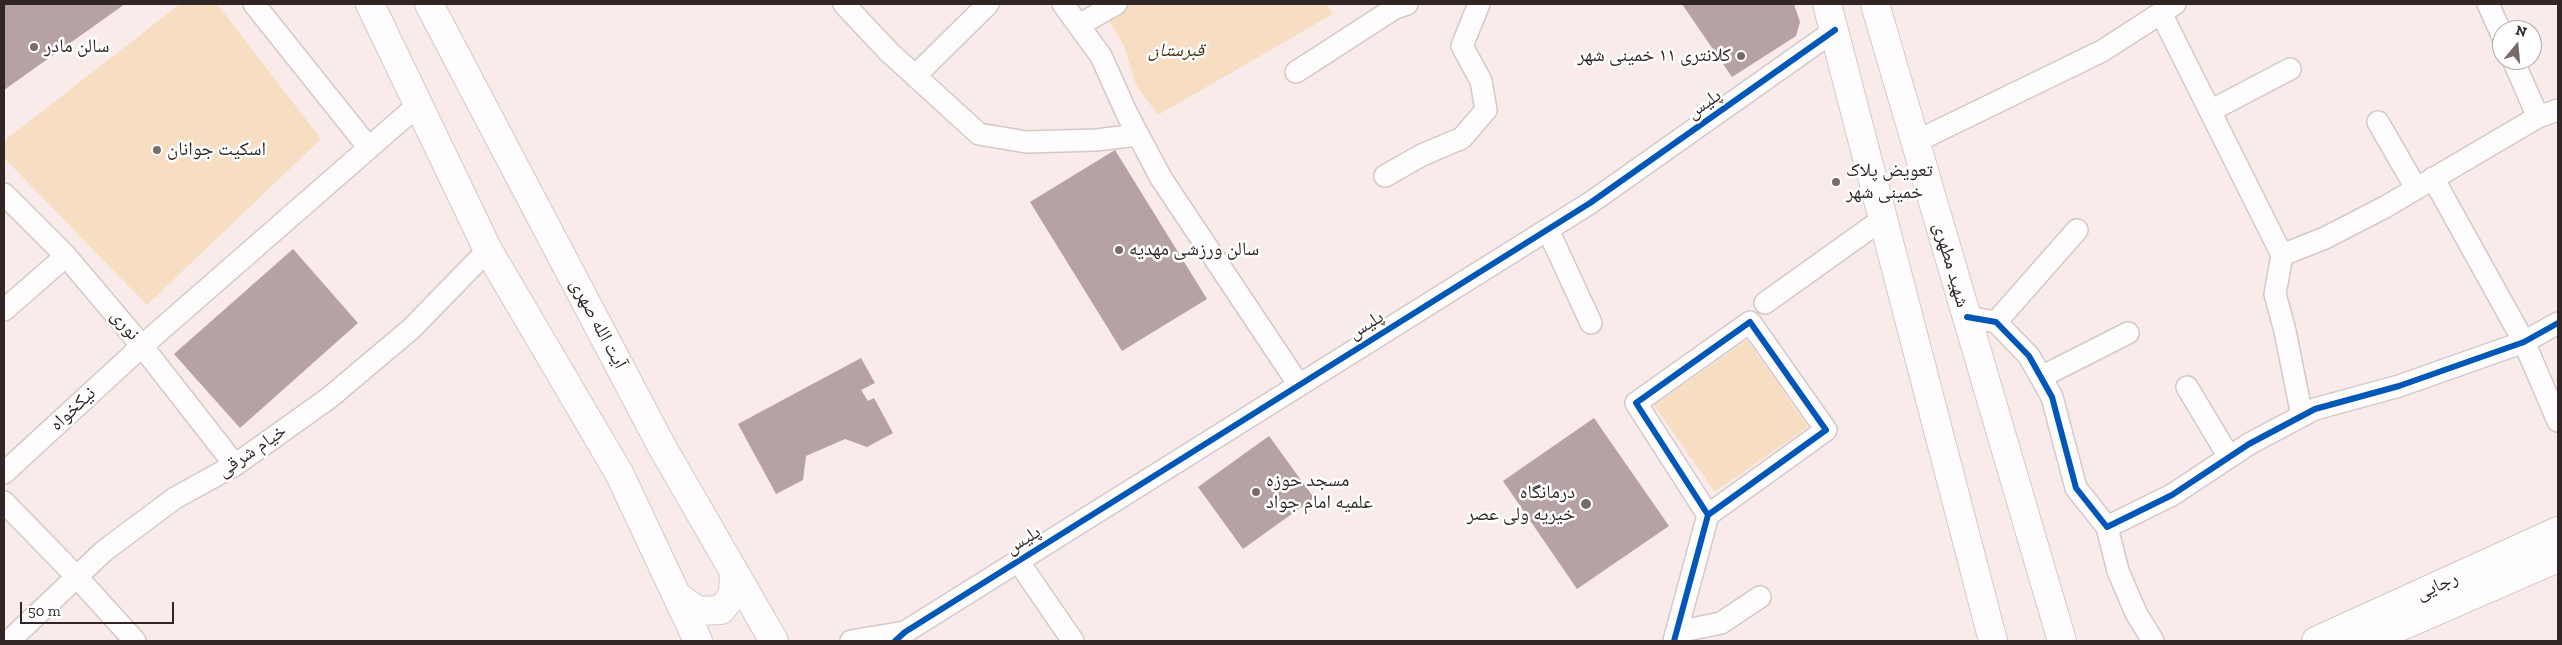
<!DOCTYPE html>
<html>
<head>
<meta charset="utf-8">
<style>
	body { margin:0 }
	#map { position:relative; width:2562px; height:645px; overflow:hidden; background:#f9ebe9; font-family:"Zilla Slab",serif }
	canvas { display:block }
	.frame { position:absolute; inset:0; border:5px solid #322625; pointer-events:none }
	.north { position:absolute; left:2492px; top:20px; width:50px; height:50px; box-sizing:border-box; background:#fff; border:1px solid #ada8a8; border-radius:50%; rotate:17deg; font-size:14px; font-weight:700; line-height:20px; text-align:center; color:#322625 }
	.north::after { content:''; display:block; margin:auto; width:18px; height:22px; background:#786b6a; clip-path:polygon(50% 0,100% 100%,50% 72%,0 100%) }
	.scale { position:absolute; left:20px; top:602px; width:154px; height:22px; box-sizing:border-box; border:2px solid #322625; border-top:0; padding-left:6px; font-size:15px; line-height:18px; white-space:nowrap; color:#322625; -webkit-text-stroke:4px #fff; paint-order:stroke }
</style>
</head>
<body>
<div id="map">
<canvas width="2562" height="645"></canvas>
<div class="frame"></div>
<div class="north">N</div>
<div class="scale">50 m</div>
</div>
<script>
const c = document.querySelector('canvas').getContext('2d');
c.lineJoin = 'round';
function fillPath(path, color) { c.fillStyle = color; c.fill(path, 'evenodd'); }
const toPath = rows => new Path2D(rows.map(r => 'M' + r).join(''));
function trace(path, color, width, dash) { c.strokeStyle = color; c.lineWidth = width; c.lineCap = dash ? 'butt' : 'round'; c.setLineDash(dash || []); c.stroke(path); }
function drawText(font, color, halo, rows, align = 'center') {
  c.font = font + ' "Zilla Slab","Noto Naskh Arabic",serif'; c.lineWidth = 5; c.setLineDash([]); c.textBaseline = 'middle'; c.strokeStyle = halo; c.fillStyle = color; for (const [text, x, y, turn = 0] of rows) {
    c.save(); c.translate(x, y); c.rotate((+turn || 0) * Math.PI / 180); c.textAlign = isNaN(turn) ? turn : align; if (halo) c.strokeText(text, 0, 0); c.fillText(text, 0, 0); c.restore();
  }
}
fillPath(toPath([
	[180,4,217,4,321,139,147,305,4,158,4,141],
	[1133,4,1326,4,1333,14,1158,115,1136,85,1124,46,1107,17],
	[1747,340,1808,427,1715,492,1654,405]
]), '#f7dec2');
fillPath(toPath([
	[4,4,125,4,4,90],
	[1682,4,1794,4,1800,22,1796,36,1732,77],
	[1115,150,1207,299,1122,351,1030,202],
	[293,249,358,323,240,428,174,354],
	[861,358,875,383,861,390,868,401,874,398,893,433,867,447,845,439,806,456,803,480,776,494,738,424],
	[1594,418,1669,526,1577,589,1503,481],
	[1269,436,1314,498,1243,549,1198,487]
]), '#b6a1a5');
const minor = toPath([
	[254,4,369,148],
	[844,4,889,52,979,134,1026,142,1096,140,1138,135],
	[1063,4,1101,56,1127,114,1161,178,1299,385],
	[2488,4,2502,35],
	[2161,13,2282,255],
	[1079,25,1116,4],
	[2513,60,2538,117],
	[1296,72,1395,8,1407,4],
	[915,76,988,4],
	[2210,111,2290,69],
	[2378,122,2416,188],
	[1915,142,2102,51,2175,4],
	[1385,176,1422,155,1462,138,1486,110,1481,81,1462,46,1479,4],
	[2433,178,2524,342,2558,421],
	[4,194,66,256,142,346,235,465],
	[1548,230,1591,323],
	[1765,303,1884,218],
	[4,310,66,256],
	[1967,317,1996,322,2029,356,2052,397,2076,488,2107,527,2172,495,2249,444,2315,409,2399,386,2524,342,2558,323],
	[1996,322,2077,230],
	[2041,377,2128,333],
	[2187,387,2229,457],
	[2302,416,2285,331,2275,294,2282,255,2325,238,2385,207,2538,117,2558,110],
	[4,473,142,346,418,105],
	[4,502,77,577,135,641],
	[2107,527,2118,571,2136,613,2153,641],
	[1018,561,1073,641],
	[1677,632,1721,623,1760,597],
	[9,641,104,551,175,498,235,465,329,398,411,329,488,250],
	[851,641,905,632],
	[895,641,905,632,1590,203,1835,30],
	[1674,641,1708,515,1826,430,1750,322,1636,403,1708,515]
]);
const major = toPath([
	[370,4,488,250,619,473,698,641],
	[429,4,661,445,774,641],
	[1827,4,1993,641],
	[1875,4,2062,641],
	[677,596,698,611,721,610,733,595,734,572],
	[2316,641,2558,531],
	[2367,641,2558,558]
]);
trace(minor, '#d4c9c7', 24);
trace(major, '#d4c9c7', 30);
trace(minor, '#fefcfc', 21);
trace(major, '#fefcfc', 28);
trace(toPath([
	[1967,317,1996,322,2029,356,2052,397,2076,488,2107,527,2172,495,2249,444,2315,409,2399,386,2524,342,2558,323],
	[895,641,905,632,1590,203,1835,30],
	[1674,641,1708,515,1826,430,1750,322,1636,403,1708,515]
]), '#0057b8', 6);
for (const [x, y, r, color] of [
	[34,47,5,"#786b6a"],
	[1741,56,5,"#786b6a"],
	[157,150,5,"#786b6a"],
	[1836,182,5,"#786b6a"],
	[1119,250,5,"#786b6a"],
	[1256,492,5,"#786b6a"],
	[1586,504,6,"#786b6a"]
]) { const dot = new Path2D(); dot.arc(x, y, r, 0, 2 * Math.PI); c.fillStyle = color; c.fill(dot); trace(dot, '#fff', 2); }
drawText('19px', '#322625', '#fff', [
	["سالن مادر",44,47],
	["کلانتری ۱۱ خمینی شهر",1731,56,"right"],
	["اسکیت جوانان",167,150],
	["تعویض پلاک",1846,171],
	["خمینی شهر",1846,193],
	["سالن ورزشی مهدیه",1129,250],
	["مسجد حوزه",1266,481],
	["علمیه امام جواد",1266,503],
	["درمانگاه",1575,493,"right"],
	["خیریه ولی عصر",1575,515,"right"]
], 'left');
drawText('italic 19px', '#412d0d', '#fff', [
	["قبرستان",1176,51]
]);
drawText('19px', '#322625', '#fff', [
	["پلیس",1704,104,-35],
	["شهید مطهری",1951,265,74],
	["آیت الله صهری",598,324,62],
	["نوری",125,325,50],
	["پلیس",1366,325,-32],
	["نیکخواه",73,409,-43],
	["خیام شرقی",252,451,-34],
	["پلیس",1023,540,-32],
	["رجایی",2437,586,-24]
]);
</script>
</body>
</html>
